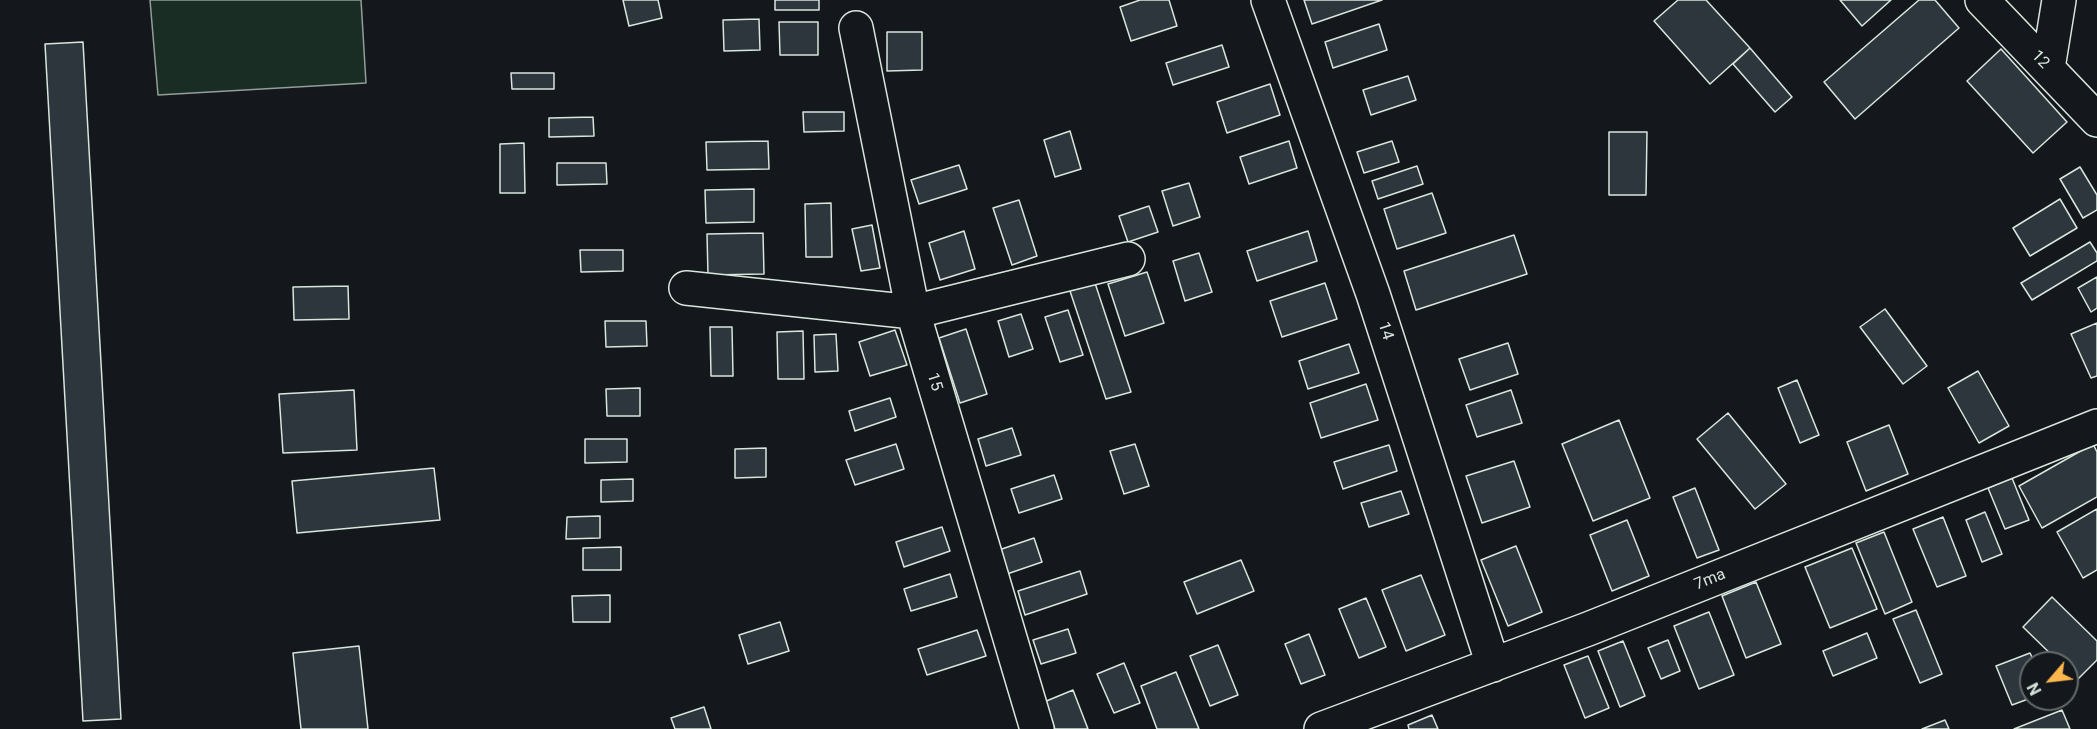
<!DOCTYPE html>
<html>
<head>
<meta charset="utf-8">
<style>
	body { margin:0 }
	#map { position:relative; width:2097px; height:729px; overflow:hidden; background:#14181c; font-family:Roboto,sans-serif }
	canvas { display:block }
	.north { position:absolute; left:2019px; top:651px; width:60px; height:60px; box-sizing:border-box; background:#14181c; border:2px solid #626a69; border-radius:50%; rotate:242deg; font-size:16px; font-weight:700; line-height:24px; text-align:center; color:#d8e6dc }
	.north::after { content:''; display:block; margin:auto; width:21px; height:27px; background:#ffb74d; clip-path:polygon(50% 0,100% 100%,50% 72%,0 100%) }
</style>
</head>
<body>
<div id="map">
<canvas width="2097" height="729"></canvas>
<div class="north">N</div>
</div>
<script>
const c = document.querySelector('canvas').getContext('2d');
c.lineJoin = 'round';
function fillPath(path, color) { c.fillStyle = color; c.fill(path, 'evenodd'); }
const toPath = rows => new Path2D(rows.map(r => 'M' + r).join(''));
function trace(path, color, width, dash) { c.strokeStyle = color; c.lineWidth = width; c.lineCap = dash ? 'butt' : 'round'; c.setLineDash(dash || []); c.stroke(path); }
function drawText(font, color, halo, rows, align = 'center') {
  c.font = font + ' Roboto,sans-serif'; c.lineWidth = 4.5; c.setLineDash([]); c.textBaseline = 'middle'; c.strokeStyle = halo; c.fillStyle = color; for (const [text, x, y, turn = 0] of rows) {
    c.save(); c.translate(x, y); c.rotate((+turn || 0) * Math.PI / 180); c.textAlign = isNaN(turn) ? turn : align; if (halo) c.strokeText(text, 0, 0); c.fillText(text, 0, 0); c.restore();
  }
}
const green = toPath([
	[150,0,361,0,366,83,158,95,150,0]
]);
fillPath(green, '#1a2d24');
trace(green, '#939e99', 1.5);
const building = toPath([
	[623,0,658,0,662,18,629,26,623,0],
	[775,0,819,0,819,10,775,10,775,0],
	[1140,0,1169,0,1177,26,1131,41,1120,7,1140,0],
	[1304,0,1382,0,1312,24,1304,0],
	[1678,0,1706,0,1750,48,1710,84,1654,21,1678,0],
	[1840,0,1891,0,1862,26,1840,0],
	[1919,0,1935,0,1959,28,1855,119,1824,82,1919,0],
	[759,19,760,50,724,51,723,20,759,19],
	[779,22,818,22,818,55,780,55,779,22],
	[1379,24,1387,50,1333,68,1325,42,1379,24],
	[887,32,922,32,922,70,887,71,887,32],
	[83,42,121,719,83,721,45,44,83,42],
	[1222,45,1229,67,1173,85,1166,63,1222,45],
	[1750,48,1792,97,1775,112,1733,64,1750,48],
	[2001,49,2067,122,2033,153,1967,81,2001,49],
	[511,73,554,73,554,89,512,89,511,73],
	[1408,76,1416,100,1371,115,1363,90,1408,76],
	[1270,84,1280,115,1227,133,1217,102,1270,84],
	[803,112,844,112,844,131,804,132,803,112],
	[593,117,594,136,549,137,549,118,593,117],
	[1070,131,1081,169,1055,177,1044,140,1070,131],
	[1609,132,1647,132,1646,195,1609,195,1609,132],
	[768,141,769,169,707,170,706,142,768,141],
	[1289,141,1297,168,1249,184,1240,157,1289,141],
	[1392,141,1399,162,1364,173,1357,152,1392,141],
	[524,143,525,193,500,193,500,144,524,143],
	[557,163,606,163,607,184,557,185,557,163],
	[959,165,967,189,919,204,911,180,959,165],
	[1417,166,1423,184,1378,199,1372,181,1417,166],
	[2080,167,2097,195,2097,210,2083,218,2060,179,2080,167],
	[1189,183,1200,217,1173,226,1162,191,1189,183],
	[754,189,754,222,706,223,705,190,754,189],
	[1432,193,1446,233,1397,249,1384,209,1432,193],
	[2060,199,2077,228,2030,256,2013,228,2060,199],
	[1019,200,1037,256,1012,265,993,208,1019,200],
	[831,203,832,257,806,257,805,204,831,203],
	[1149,206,1158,232,1128,242,1119,216,1149,206],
	[872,225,880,268,861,271,852,229,872,225],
	[964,231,975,269,940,280,929,243,964,231],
	[1308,231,1317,261,1257,281,1247,251,1308,231],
	[763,233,764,274,708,275,707,234,763,233],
	[1514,235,1527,274,1416,310,1404,271,1514,235],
	[2090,242,2097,253,2097,261,2032,300,2021,283,2090,242],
	[580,250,623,250,623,271,581,272,580,250],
	[1199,253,1212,292,1185,301,1173,261,1199,253],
	[1147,272,1164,323,1125,336,1108,284,1147,272],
	[1093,277,1131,392,1106,399,1068,285,1093,277],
	[2097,277,2097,308,2091,312,2078,288,2097,277],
	[1325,283,1337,319,1282,337,1270,301,1325,283],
	[348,286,349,319,294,320,293,287,348,286],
	[1885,309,1927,366,1903,384,1860,327,1885,309],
	[1068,310,1083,355,1060,362,1045,317,1068,310],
	[1021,314,1033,349,1009,357,998,321,1021,314],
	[605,321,646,321,647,346,606,347,605,321],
	[2097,323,2097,376,2091,378,2071,334,2097,323],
	[710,327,732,327,733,376,711,376,710,327],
	[966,329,987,394,960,403,939,338,966,329],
	[895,330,907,365,870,376,859,342,895,330],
	[803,331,804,379,778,379,777,332,803,331],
	[836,334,838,371,815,372,814,335,836,334],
	[1508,343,1518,374,1470,390,1459,359,1508,343],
	[1349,344,1359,373,1308,389,1299,361,1349,344],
	[1978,371,2009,426,1979,443,1948,388,1978,371],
	[1797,380,1819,435,1800,443,1778,388,1797,380],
	[1366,384,1378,420,1321,438,1310,403,1366,384],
	[640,388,640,416,607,416,606,389,640,388],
	[354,390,357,450,283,453,279,394,354,390],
	[1511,390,1522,423,1477,437,1466,405,1511,390],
	[890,398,896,417,855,431,849,411,890,398],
	[1728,413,1786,484,1755,509,1697,439,1728,413],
	[1619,420,1650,498,1593,521,1562,444,1619,420],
	[1889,425,1908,474,1866,491,1847,442,1889,425],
	[1012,428,1021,455,986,466,978,439,1012,428],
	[585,439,627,439,627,462,585,463,585,439],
	[896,444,904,469,855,485,846,460,896,444],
	[1135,444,1149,486,1124,494,1110,451,1135,444],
	[2093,444,2097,452,2097,497,2042,528,2019,486,2093,444],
	[1389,445,1397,471,1343,489,1334,462,1389,445],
	[766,448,766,477,735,478,735,449,766,448],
	[1514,461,1530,507,1482,523,1466,476,1514,461],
	[434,468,440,520,297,533,292,481,434,468],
	[1054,475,1062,499,1019,513,1011,489,1054,475],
	[2012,478,2029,520,2005,529,1988,488,2012,478],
	[633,479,633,501,601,502,601,480,633,479],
	[1695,488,1719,550,1697,558,1673,497,1695,488],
	[1401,491,1409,514,1369,527,1361,503,1401,491],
	[2097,509,2097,570,2083,578,2057,532,2097,509],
	[1985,512,2002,554,1982,562,1966,520,1985,512],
	[600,516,600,538,566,539,567,517,600,516],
	[1943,517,1966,576,1937,587,1913,529,1943,517],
	[1627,520,1649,576,1612,591,1590,535,1627,520],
	[942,527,950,551,904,567,896,542,942,527],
	[1884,532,1912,602,1885,614,1856,543,1884,532],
	[1034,538,1042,562,1007,574,999,550,1034,538],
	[1516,546,1542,612,1508,626,1481,560,1516,546],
	[621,547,621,570,583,570,583,548,621,547],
	[1852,548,1877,609,1830,628,1805,567,1852,548],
	[1241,560,1254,591,1197,614,1184,582,1241,560],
	[1080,571,1087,594,1025,615,1018,591,1080,571],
	[950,574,957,597,911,611,904,589,950,574],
	[1421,575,1445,635,1406,651,1382,590,1421,575],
	[1756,582,1781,644,1746,658,1722,596,1756,582],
	[610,595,610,622,573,622,572,596,610,595],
	[2052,597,2097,641,2097,660,2077,680,2067,670,2067,663,2060,663,2023,627,2052,597],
	[1366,598,1386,647,1359,658,1339,609,1366,598],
	[1916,610,1942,674,1920,683,1893,619,1916,610],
	[1709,612,1734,675,1699,689,1674,626,1709,612],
	[780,622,789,651,748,664,739,635,780,622],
	[1068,629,1076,653,1041,664,1033,640,1068,629],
	[977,630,986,656,927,675,918,649,977,630],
	[1867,633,1877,658,1833,676,1823,651,1867,633],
	[1309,634,1325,675,1301,684,1285,644,1309,634],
	[1668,640,1680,671,1661,679,1648,648,1668,640],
	[1623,641,1645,696,1620,707,1598,651,1623,641],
	[1218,645,1238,695,1210,706,1190,656,1218,645],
	[359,646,368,729,301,729,293,653,359,646],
	[2030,653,2035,663,2031,663,2031,698,2012,705,1996,666,2030,653],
	[1588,656,1609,708,1585,718,1564,665,1588,656],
	[1124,663,1140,703,1114,713,1097,674,1124,663],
	[1176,672,1199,729,1157,729,1141,686,1176,672],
	[1073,690,1088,729,1055,729,1044,702,1073,690],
	[704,707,711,729,675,729,671,718,704,707],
	[2062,710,2070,729,2014,729,2062,710],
	[1432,715,1438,729,1409,729,1408,725,1432,715],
	[1945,720,1949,729,1922,729,1945,720]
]);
fillPath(building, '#2c363c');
trace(building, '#d8e6dc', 1.5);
const minor = toPath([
	[1268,0,1373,294,1493,665],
	[1982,0,2097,120],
	[856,28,913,312,1037,729],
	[2048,68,2059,0],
	[686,288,913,312,1128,259],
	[1321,729,1588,629,2097,426]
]);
trace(minor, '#d8e6dc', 36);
trace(minor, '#14181c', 33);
drawText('16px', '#d8e6dc', '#14181c', [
	["12",2040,60,46],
	["14",1385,331,72],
	["15",934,382,73],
	["7ma",1710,580,-22]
]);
</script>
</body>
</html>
